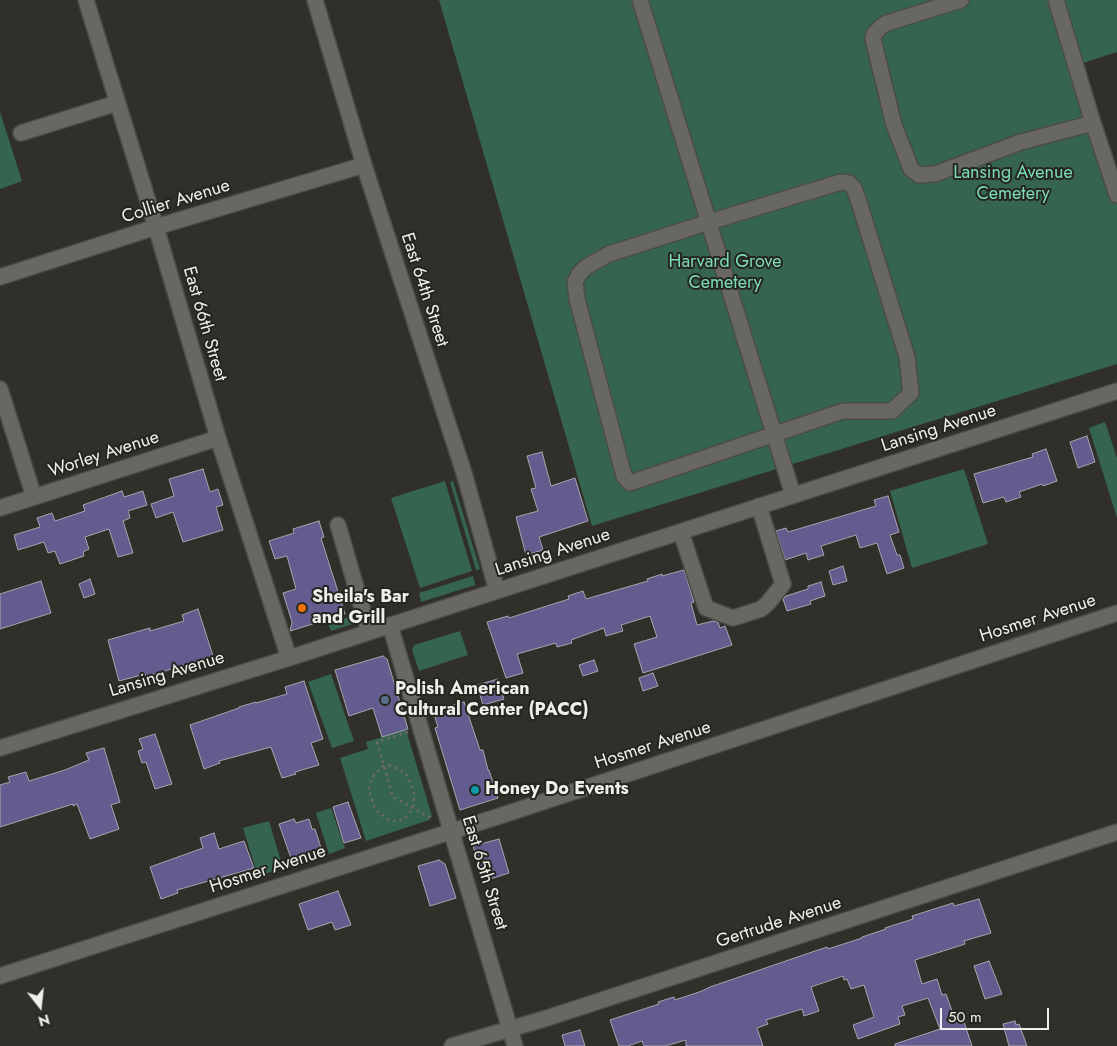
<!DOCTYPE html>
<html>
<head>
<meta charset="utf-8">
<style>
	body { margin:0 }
	#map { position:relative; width:1117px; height:1046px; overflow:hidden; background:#302f2a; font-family:Jost,sans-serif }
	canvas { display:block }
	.north { position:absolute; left:15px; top:981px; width:50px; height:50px; -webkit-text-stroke:4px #262621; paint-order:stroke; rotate:164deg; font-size:14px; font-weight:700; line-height:20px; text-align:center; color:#efefeb }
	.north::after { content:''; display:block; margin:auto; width:18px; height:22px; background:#efefeb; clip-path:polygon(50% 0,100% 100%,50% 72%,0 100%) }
	.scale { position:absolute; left:940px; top:1008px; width:109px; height:22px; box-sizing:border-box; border:2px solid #efefeb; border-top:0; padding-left:6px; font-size:15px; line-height:18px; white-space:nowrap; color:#efefeb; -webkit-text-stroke:4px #262621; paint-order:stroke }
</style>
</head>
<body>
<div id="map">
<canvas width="1117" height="1046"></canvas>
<div class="north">N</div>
<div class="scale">50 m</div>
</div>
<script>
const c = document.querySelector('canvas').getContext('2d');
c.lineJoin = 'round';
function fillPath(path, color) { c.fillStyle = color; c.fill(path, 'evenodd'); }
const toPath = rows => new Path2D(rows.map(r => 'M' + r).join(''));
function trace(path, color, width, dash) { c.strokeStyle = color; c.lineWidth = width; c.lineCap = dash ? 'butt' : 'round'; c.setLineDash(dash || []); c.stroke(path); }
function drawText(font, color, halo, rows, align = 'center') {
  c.font = font + ' Jost,sans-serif'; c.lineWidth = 4; c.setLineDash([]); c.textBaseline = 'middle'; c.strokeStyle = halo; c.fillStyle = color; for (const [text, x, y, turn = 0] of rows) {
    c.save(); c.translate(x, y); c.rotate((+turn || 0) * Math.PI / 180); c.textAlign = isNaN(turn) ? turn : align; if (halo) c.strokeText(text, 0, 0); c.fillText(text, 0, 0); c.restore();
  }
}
fillPath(toPath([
	[439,0,1117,0,1117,52,1083,63,1117,169,1117,364,592,526],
	[0,112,22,181,0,189],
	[1105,422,1117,458,1117,518,1089,428],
	[964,469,988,544,912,568,890,491],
	[445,481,472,571,420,588,391,498],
	[453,481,480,569,476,570,450,482],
	[473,576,475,585,421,602,419,593],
	[359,613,359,622,331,631,328,624],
	[460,631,468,655,419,671,412,650,414,645],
	[331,674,354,741,332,748,308,682],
	[406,730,432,816,429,820,366,841,340,758,368,749,366,742],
	[331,808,345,848,329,854,316,813],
	[269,821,283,868,258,876,243,828]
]), '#356451');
const building = toPath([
	[1087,436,1095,462,1078,468,1070,442,1087,436],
	[1046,449,1057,481,1043,486,1042,484,1019,492,1021,497,1006,502,1004,497,983,503,974,474,1033,457,1032,454,1046,449],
	[542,452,551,486,575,478,588,521,539,537,543,550,526,555,516,517,538,511,531,489,536,488,527,456,542,452],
	[203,469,210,492,218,489,223,505,216,507,223,530,183,542,173,512,156,518,151,504,174,496,169,479,203,469],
	[122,491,124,497,143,491,147,505,128,511,130,518,123,521,133,553,118,557,109,529,85,537,89,549,83,552,84,556,60,564,55,551,48,553,44,542,18,550,14,535,40,527,37,518,52,513,55,521,85,511,83,505,122,491],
	[888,496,899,532,890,535,897,555,900,555,904,568,887,574,877,543,860,548,856,535,821,546,824,555,808,560,806,553,785,560,776,531,786,528,788,532,876,506,874,500,888,496],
	[319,521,324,537,321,538,345,614,290,631,292,622,283,593,296,589,287,556,275,559,269,541,294,533,293,529,319,521],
	[843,566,847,581,833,585,829,571,843,566],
	[684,570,694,602,691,603,697,625,713,621,718,622,720,628,725,626,732,645,643,673,634,644,657,637,650,616,621,625,623,631,606,636,604,628,571,640,572,643,557,647,556,643,517,654,523,673,506,678,487,622,508,616,509,618,569,599,568,596,583,591,586,599,648,581,647,579,662,574,662,576,684,570],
	[90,579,95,594,84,598,79,584,90,579],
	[41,581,51,613,0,629,0,594,41,581],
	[821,582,825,596,810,601,811,604,787,611,783,599,786,596,808,589,808,586,821,582],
	[198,609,213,656,146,677,145,674,119,681,108,640,150,628,150,631,184,621,182,615,198,609],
	[383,656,387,659,408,729,382,737,373,708,349,716,335,670,383,656],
	[594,660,598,671,583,676,579,665,594,660],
	[653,673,658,686,643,691,639,678,653,673],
	[498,679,504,699,483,705,477,685,498,679],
	[304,681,323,739,311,743,319,765,295,772,296,774,282,778,271,747,219,761,220,763,204,769,190,725,239,708,239,707,256,702,256,703,287,694,285,687,304,681],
	[464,702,480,750,483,750,488,770,489,770,498,798,460,810,435,728,438,727,433,711,464,702],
	[155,734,172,784,155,789,146,762,142,763,138,751,143,749,139,739,155,734],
	[104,748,120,802,111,805,119,829,90,839,77,804,73,806,73,804,0,827,0,785,10,782,8,777,26,772,29,781,65,770,89,760,86,753,104,748],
	[348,802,361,838,344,843,333,807,348,802],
	[294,819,296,823,309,819,312,829,315,829,323,854,293,864,279,824,294,819],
	[214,833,219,849,244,841,254,868,177,890,178,893,161,899,150,867,203,848,200,838,214,833],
	[499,839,509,873,484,881,473,846,499,839],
	[439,860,445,864,456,898,430,906,418,866,439,860],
	[338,891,351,925,335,930,332,922,308,930,299,904,338,891],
	[979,899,991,933,964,941,965,944,915,960,922,984,937,979,942,995,946,994,956,1022,963,1019,972,1046,895,1046,895,1044,940,1029,928,998,902,1006,905,1015,898,1017,900,1024,858,1039,853,1025,874,1017,864,985,851,989,847,979,844,980,843,976,811,987,819,1011,804,1016,802,1009,766,1020,768,1024,757,1028,763,1046,686,1046,686,1040,665,1046,644,1046,642,1041,628,1046,619,1046,610,1020,659,1004,658,1002,674,997,675,1000,702,991,710,987,812,952,827,947,828,949,862,938,862,937,886,929,885,928,913,919,912,916,953,903,954,906,979,899],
	[989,961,1002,994,985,999,974,966,989,961],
	[1015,1021,1016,1025,1019,1024,1027,1046,1009,1046,1003,1024,1015,1021],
	[580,1030,585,1046,565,1046,562,1035,580,1030]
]);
fillPath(building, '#635c8e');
trace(building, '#a6a5ac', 1);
const minor = toPath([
	[86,0,156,227,218,438,289,658],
	[315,0,364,165,464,473,497,591],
	[640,0,793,495],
	[961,0,887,23,882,26,874,34,873,39,894,125,911,169,919,175,935,174,1021,142,1093,123],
	[1056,0,1093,123,1117,195],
	[21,133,117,103],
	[841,182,849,183,854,188,858,199,907,357,911,393,892,411,843,411,630,483,624,476,577,299,575,282,579,274,586,267,609,254,709,222,841,182],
	[0,277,156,227,364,165],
	[0,389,34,497],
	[0,508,218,438],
	[338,525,369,632],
	[681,532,706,608,733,618,761,609,768,603,783,584,759,506],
	[390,625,515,1046],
	[0,748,289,658,1117,391],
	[0,976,509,813,1117,613],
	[452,1046,544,1019,1117,832]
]);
trace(minor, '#4c4c47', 18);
trace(toPath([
	[408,732,377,742,393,797,431,818],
	[389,765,401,770,406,774,412,786,414,793,413,808,405,818,398,821,391,821,378,812,374,806,370,793,369,786,374,775,384,766,389,765]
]), '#6a6965', 2.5, [2.5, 4]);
trace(minor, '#686761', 15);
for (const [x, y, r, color] of [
	[302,608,5,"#e8710a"],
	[385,700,5,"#5c6f8a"],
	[475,790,5,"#0f9aa8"]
]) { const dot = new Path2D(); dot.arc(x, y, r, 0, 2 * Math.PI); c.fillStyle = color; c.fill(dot); trace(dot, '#262621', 2); }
drawText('18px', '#7bdcb4', '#262621', [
	["Lansing Avenue",1013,174],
	["Cemetery",1013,195],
	["Harvard Grove",725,263],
	["Cemetery",725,284]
]);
drawText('18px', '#efefeb', '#262621', [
	["Collier Avenue",176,202,-17],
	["East 64th Street",424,290,72],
	["East 66th Street",204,324,74],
	["Lansing Avenue",939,429,-18],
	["Worley Avenue",104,455,-18],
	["Lansing Avenue",553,553,-18],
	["Hosmer Avenue",1038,619,-18],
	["Lansing Avenue",167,675,-17],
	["Hosmer Avenue",653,746,-18],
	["Hosmer Avenue",268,870,-18],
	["East 65th Street",484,873,73],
	["Gertrude Avenue",779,923,-18]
]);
drawText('bold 18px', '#efefeb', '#262621', [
	["Sheila's Bar",312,598],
	["and Grill",312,619],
	["Polish American",395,690],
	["Cultural Center (PACC)",395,711],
	["Honey Do Events",485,790]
], 'left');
</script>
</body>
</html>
